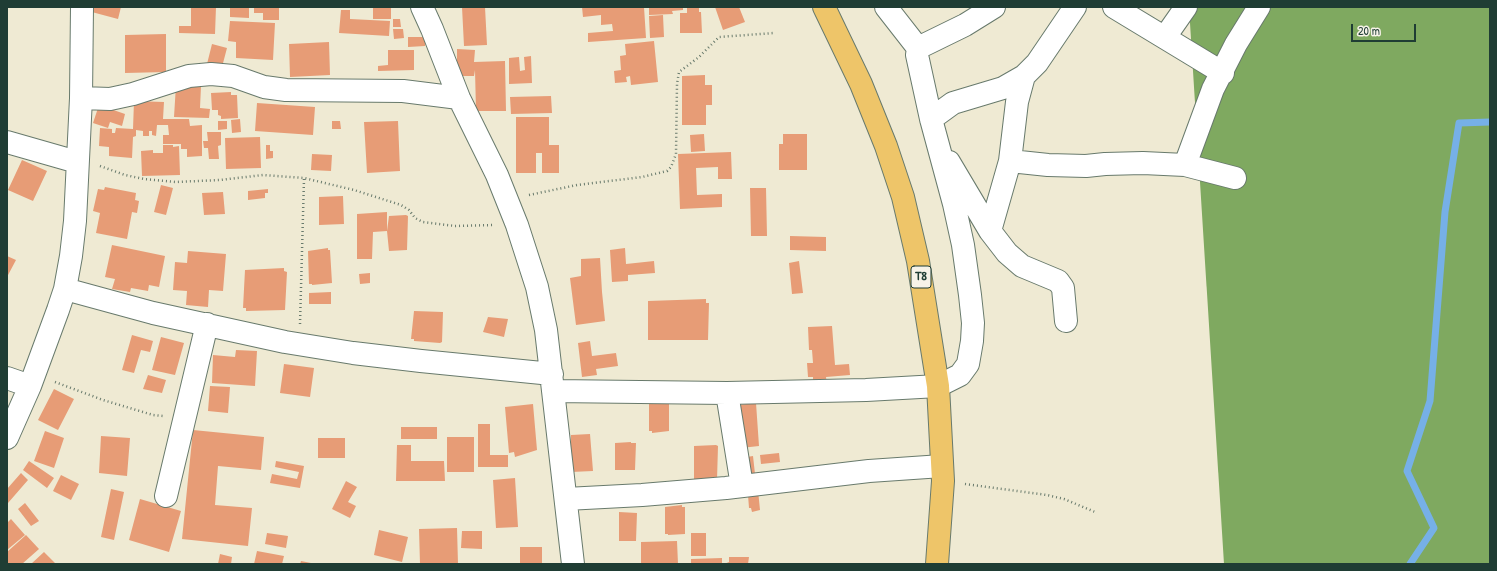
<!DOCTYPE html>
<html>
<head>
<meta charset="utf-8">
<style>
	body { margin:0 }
	#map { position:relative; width:1497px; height:571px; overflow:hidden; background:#efead3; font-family:"Patrick Hand",sans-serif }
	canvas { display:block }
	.frame { position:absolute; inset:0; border:8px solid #1f3d34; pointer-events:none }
	.scale { position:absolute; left:1351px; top:24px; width:65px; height:18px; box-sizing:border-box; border:2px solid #1f3d34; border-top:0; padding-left:5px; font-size:12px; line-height:14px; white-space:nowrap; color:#1f3d34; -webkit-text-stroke:3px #f7f3e8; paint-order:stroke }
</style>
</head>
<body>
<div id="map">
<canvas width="1497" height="571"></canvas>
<div class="frame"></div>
<div class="scale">20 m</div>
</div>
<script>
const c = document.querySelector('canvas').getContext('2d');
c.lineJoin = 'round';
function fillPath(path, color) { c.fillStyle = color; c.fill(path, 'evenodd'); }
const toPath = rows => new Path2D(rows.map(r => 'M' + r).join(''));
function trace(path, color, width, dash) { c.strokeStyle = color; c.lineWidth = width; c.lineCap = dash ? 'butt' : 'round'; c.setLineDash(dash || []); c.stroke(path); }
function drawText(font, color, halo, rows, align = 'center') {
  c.font = font + ' "Patrick Hand",sans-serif'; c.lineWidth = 3.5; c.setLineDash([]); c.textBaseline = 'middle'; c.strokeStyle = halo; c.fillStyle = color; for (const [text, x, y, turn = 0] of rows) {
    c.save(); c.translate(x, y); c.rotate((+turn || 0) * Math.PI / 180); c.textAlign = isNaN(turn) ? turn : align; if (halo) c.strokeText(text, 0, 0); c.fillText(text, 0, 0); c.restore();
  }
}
fillPath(toPath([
	[1189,7,1490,7,1490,564,1224,564]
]), '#7fa960');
trace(toPath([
	[1410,564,1434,528,1407,471,1430,401,1445,212,1459,123,1490,122]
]), '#76b0e7', 7);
fillPath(toPath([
	[89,7,121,7,118,19,88,11],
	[191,7,216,7,215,34,179,33,179,26,191,26],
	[230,7,249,7,249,18,230,17],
	[254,7,279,7,279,20,263,20,263,13,254,13],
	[373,7,391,7,391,19,373,19],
	[462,7,485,7,487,45,464,46],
	[582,7,644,7,646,38,588,42,588,33,613,31,612,24,601,25,601,15,583,17],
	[649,7,683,7,683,10,672,11,673,14,649,15],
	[687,7,699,7,699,12,701,12,702,33,680,33,680,13,687,13],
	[715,7,739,7,745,22,723,30],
	[341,10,350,10,350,19,390,21,389,36,339,33],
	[663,15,664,37,650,38,649,16],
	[393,19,400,19,401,27,393,27],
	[230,21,275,23,273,60,236,58,236,42,228,41],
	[393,29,403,29,404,38,394,39],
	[166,34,166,72,125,73,125,35],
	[408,37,425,37,425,46,408,47],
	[654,41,658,82,631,85,630,76,626,77,627,82,615,83,614,71,621,70,620,56,626,55,625,44],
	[329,42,330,75,290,77,289,44],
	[212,44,227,48,222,67,207,64],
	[457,49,475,50,474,62,505,61,506,111,476,111,475,70,474,76,457,76],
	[388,50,414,50,414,70,378,71,378,66,388,65],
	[531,56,532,83,509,84,509,58,519,57,520,71,525,70,524,57],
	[705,75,705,85,712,85,712,105,706,105,706,125,682,125,682,76],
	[176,85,201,86,200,108,210,109,209,118,174,117],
	[231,92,231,95,237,95,238,118,221,119,221,116,218,115,218,110,212,110,211,93],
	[551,96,552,113,511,114,510,97],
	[134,101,164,102,163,119,189,119,190,126,202,125,202,156,187,157,187,149,181,149,181,144,163,144,163,135,169,135,168,125,157,125,156,136,152,135,152,131,149,131,149,136,143,136,143,131,136,130,136,136,133,137,132,158,109,156,109,147,99,146,100,128,112,129,112,133,115,133,116,128,133,129],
	[257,103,315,107,313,135,255,131],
	[99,105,125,114,122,126,110,122,108,128,93,123],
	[516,117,549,117,549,145,559,145,559,173,542,173,542,153,536,153,536,173,516,173],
	[240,119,241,132,232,133,231,120],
	[218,121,227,121,227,129,218,130],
	[332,121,340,121,341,129,332,129],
	[398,121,400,171,367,173,364,122],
	[207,132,221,132,221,145,218,146,219,159,209,159,208,148,204,148,203,141,208,141],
	[704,134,705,151,691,152,690,135],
	[783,134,807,134,807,170,779,170,779,144,783,144],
	[260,137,261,168,226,169,225,138],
	[163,145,173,145,173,147,179,146,180,175,142,176,141,151,153,150,153,153,163,153],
	[266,145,270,145,270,151,273,151,273,158,266,159],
	[731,152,732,179,718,179,718,167,696,168,697,195,722,194,722,207,680,209,678,154],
	[312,154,332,155,331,171,311,170],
	[22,160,47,171,33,201,8,190],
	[161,185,173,188,166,215,154,212],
	[105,187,136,193,135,200,139,201,137,213,132,212,127,239,96,233,100,213,93,211,98,189,104,190],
	[750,188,766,188,767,236,751,236],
	[268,189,268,193,265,193,265,198,248,200,248,191],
	[223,192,225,214,204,215,202,193],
	[343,196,344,224,319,225,319,197],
	[387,212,387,231,373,232,372,259,357,259,357,214],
	[406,215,408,216,407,250,389,251,387,231,389,216],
	[790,236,826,237,826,251,790,250],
	[112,245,165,256,159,287,149,285,148,291,131,288,130,292,112,289,115,279,105,277],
	[328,248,328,250,330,250,332,283,312,285,312,284,309,284,308,251],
	[625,248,626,264,654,261,655,273,628,275,628,281,612,282,610,250],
	[188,251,226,254,223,291,209,290,208,307,186,305,187,291,173,290,175,262,187,263],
	[7,256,16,260,7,277],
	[600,258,602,292,605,321,576,325,570,278,581,276,581,259],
	[799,261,803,293,792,294,789,263],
	[284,268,284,271,287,272,285,310,246,311,246,308,243,308,245,270],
	[370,273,370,283,360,284,359,274],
	[331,292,331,304,309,304,309,293],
	[706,299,706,303,709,303,708,340,648,340,648,301],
	[414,311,443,312,442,342,440,343,414,341,414,339,411,339],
	[488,317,508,319,504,337,483,332],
	[832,326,835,365,849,364,850,375,826,377,827,385,813,386,813,377,808,377,807,363,813,363,812,350,809,350,808,327],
	[132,335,153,341,150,352,141,350,134,373,122,370],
	[161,337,184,343,175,375,152,370],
	[590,341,592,356,616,353,618,366,596,369,597,375,582,377,578,343],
	[236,350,257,351,255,386,212,383,213,355,235,357],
	[284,364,314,368,310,397,280,393],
	[148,375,166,380,162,393,143,389],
	[210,386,230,387,228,413,208,411],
	[54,389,74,399,58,430,38,420],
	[649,399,669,399,669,431,652,433,652,431,649,431],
	[756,403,759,446,741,448,738,405],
	[533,404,537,450,515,457,514,452,509,453,505,407],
	[478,424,490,424,490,455,508,455,508,467,478,467],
	[401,427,437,427,437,439,401,439],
	[193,430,264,437,261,470,218,466,215,505,252,508,248,546,182,539],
	[45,431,64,438,54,468,34,461],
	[590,434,593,471,571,472,571,435],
	[101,436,130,438,127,476,99,473],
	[447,437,474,437,474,472,447,472],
	[318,438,345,438,345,458,318,458],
	[631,442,631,443,636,443,635,470,615,470,615,443],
	[397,445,411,445,411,461,444,461,445,481,396,481],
	[716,445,718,446,717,480,694,480,694,446],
	[779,453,780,462,761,464,760,455],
	[753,456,756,483,753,483,747,457],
	[29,461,54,478,47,488,23,470],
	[276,461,304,466,300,488,270,483,272,474,297,479,299,472,275,467],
	[21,473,28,480,8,503,7,501,7,489],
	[61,475,79,484,71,500,53,491],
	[515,478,518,527,496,528,493,480],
	[346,481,357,487,348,502,356,506,350,518,332,509],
	[111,489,124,492,114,540,101,537],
	[758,490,760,510,752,512,751,508,749,508,748,495],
	[140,499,181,511,169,552,129,540],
	[25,503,39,521,31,526,18,509],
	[682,505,682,507,685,507,685,534,668,535,668,534,665,534,665,507],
	[619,512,637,513,636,541,619,541],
	[11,519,25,535,7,550,7,523],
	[457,528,458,564,420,564,419,529],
	[379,530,408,537,402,562,374,555],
	[462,531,482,531,482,549,461,548],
	[267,533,288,536,286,548,265,544],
	[691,533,706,533,706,556,691,556],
	[26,535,39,549,22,564,7,564,7,552],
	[677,541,678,564,641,564,641,542],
	[520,547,542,547,542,564,520,564],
	[257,551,284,556,282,564,254,564],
	[44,552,56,564,31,564],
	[220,554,232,557,231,564,218,564],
	[729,557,749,557,748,564,724,564,729,562],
	[722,558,722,564,691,564,691,559],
	[301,561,311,563,311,564,300,564]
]), '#e79c76');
const street = toPath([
	[422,7,432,29,459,98,497,175,517,225,537,287,546,330,573,564],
	[886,7,918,48],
	[1114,7,1223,73],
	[1165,37,1186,7],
	[81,98,110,99,133,94,189,76,211,74,233,76,264,87,286,90,403,91,459,98],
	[931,119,953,103,1003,88,1024,76,1037,63,1075,7],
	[7,142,77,162],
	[1010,161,1048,165,1086,166,1105,164,1143,163,1185,165,1235,178],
	[949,162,990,231,1007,253,1022,266,1058,281,1063,288,1066,321],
	[1185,165,1213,89,1236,44,1259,7],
	[990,231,1010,161,1017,102,1024,76],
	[65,289,153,313,285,342,353,353,421,361,552,374],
	[7,378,30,386],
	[553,391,727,393,866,390,938,386,960,375,968,364,972,341,973,323,970,295,963,245,954,204,931,119,917,55,918,48,965,25,994,7],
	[727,393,742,486],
	[7,438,30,386,58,310,65,289,71,256,75,221,81,98,82,7],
	[166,496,207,324],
	[566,499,642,495,726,488,869,471,942,466]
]);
const highway = toPath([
	[824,7,861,84,886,146,903,197,918,261,938,386,943,481,937,564]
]);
trace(street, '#687a6c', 24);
trace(highway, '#687a6c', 24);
trace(toPath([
	[100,166,125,175,144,179,176,182,220,180,263,175,304,178,354,190,401,205,409,210,415,218,423,222,455,226,495,225],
	[529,195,577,185,642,177,667,171,671,167,676,154,677,84,679,72,699,57,719,37,774,33],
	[300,324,304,179],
	[55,382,103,400,153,415,163,416],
	[965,484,1047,495,1064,499,1095,512]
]), '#687a6c', 2.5, [1, 3]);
trace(street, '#fff', 22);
trace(highway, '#eec569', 22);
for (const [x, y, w] of [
	[921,277,20]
]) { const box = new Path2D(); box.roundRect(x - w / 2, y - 11, w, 22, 3); c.fillStyle = '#f7f3e8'; c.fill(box); trace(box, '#1f3d34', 1); }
drawText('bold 13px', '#1f3d34', null, [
	["T8",921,277]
]);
</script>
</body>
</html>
